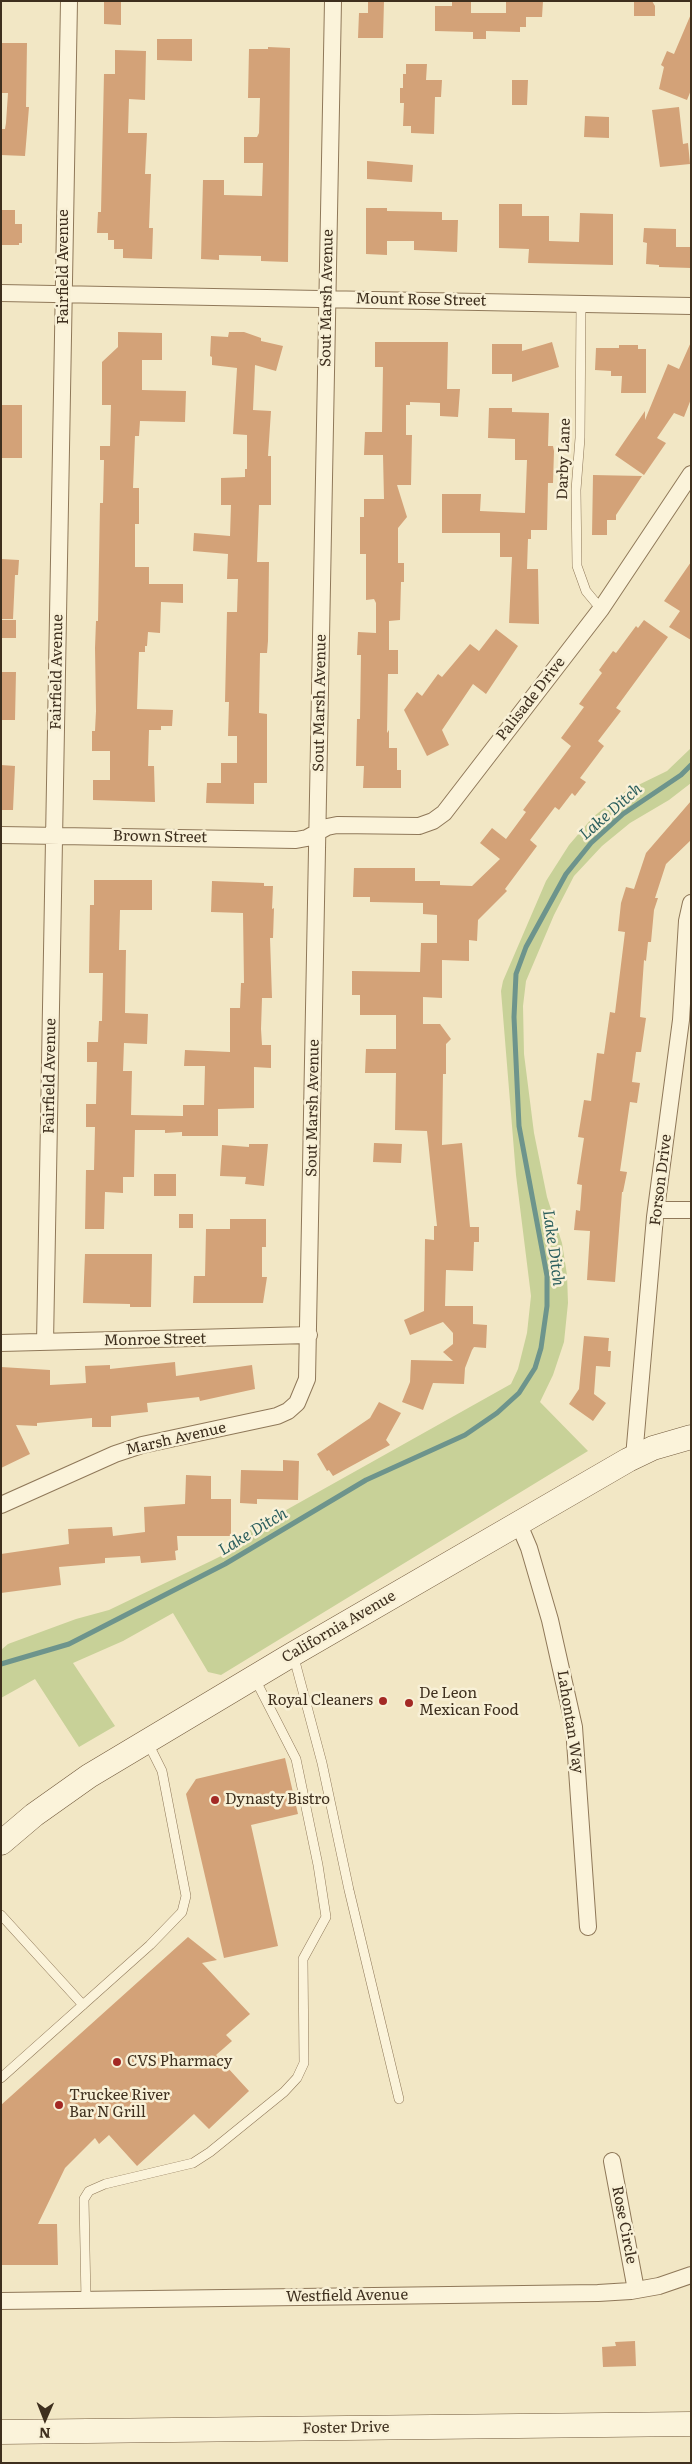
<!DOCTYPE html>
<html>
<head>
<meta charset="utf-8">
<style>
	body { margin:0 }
	#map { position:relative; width:692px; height:2464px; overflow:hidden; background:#f2e7c5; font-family:Literata,serif }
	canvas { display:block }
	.frame { position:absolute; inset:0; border:2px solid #3e2f1e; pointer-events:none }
	.north { position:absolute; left:20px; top:2394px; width:50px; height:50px; -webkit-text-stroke:4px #f8f0d6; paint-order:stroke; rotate:181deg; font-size:14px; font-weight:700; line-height:20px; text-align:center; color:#3e2f1e }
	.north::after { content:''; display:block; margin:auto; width:18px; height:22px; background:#3e2f1e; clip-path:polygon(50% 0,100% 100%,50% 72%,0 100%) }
</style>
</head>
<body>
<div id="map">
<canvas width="692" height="2464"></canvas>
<div class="frame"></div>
<div class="north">N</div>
</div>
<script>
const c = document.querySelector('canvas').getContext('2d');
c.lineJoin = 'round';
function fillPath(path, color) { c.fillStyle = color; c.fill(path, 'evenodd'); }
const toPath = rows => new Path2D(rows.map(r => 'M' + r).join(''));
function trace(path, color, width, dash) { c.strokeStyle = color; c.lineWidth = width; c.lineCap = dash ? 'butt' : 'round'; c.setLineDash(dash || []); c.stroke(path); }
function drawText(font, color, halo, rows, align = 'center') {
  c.font = font + ' Literata,serif'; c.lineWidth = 5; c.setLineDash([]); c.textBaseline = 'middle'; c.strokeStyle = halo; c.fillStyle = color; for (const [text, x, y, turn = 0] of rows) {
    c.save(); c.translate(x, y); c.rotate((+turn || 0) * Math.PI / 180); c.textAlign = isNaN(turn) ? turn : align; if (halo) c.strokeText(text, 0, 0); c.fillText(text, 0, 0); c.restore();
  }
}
fillPath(toPath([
	[691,748,691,783,669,800,630,823,602,846,574,876,554,915,526,981,523,1006,524,1054,534,1133,547,1197,562,1243,567,1275,568,1303,564,1342,553,1375,540,1402,588,1451,221,1675,208,1672,173,1613,123,1641,73,1663,115,1726,79,1747,35,1679,1,1698,1,1650,8,1644,76,1619,109,1610,211,1561,237,1548,238,1537,511,1384,518,1369,527,1333,531,1296,516,1175,501,991,503,981,546,881,569,845,593,817,626,791,667,771]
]), '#c8d198');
trace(toPath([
	[1,1664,69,1644,225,1564,366,1480,465,1435,497,1413,519,1393,535,1368,541,1348,547,1306,547,1276,519,1126,514,1017,516,974,526,947,566,874,591,843,623,814,681,775,691,765]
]), '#6d948c', 5);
fillPath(toPath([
	[104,1,121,1,121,25,104,24],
	[368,1,384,1,383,38,358,38,359,13,368,13],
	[452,1,471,1,471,13,506,13,506,1,543,1,542,17,526,17,526,27,520,27,520,32,486,31,486,39,473,39,473,32,435,31,435,6,452,6],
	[634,1,652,1,655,6,655,16,634,16],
	[691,14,691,90,687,100,659,89,664,67,661,65,667,51,674,54],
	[157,39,192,39,192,61,157,60],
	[1,43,27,43,26,107,29,107,25,156,1,155,1,129,5,129,6,123,8,93,1,93],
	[268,47,290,48,288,262,261,261,261,256,219,255,219,260,201,259,203,180,224,180,224,195,262,196,263,163,244,163,244,137,257,137,259,133,260,98,248,98,249,49,268,49],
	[115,50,146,51,145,100,129,99,128,133,147,133,145,174,151,174,149,228,153,228,152,259,123,258,123,249,114,249,114,240,108,240,108,233,97,233,98,212,101,212,104,74,115,74],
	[406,64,427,64,426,80,442,80,441,97,435,97,434,134,411,133,411,126,403,126,404,103,400,103,400,88,403,88,403,74,406,74],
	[512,80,528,80,527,105,512,105],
	[679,107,683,144,688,143,690,164,660,167,652,110],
	[585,116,609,117,609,138,584,137],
	[367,161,413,165,412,182,367,179],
	[499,204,522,204,522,216,549,216,549,241,579,242,580,213,613,214,613,265,528,263,529,249,499,248],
	[366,208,387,208,387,211,442,212,442,220,458,220,457,252,414,250,414,241,387,241,387,255,366,254],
	[1,210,15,210,15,224,22,224,22,243,19,243,19,245,1,245],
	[644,228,676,229,676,247,691,247,691,268,659,267,659,265,646,264,647,243,643,242],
	[118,332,162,333,162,360,142,360,142,390,186,391,185,422,140,421,139,436,135,436,133,488,139,488,139,524,135,524,135,567,149,567,149,584,183,584,183,603,161,602,160,633,148,632,147,646,145,646,145,652,139,652,137,709,173,710,172,726,161,726,161,730,149,730,148,766,154,766,155,802,93,800,93,780,110,780,110,751,92,751,92,731,95,731,96,711,95,648,96,621,98,621,100,503,103,503,104,460,100,460,100,446,110,446,111,405,102,405,102,362,118,347],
	[229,332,244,332,261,338,261,341,283,346,276,371,255,365,253,410,271,411,268,456,271,456,271,505,259,505,257,562,269,562,268,641,267,653,260,653,259,713,267,714,267,783,254,783,254,804,206,803,207,783,221,783,221,763,237,763,237,736,228,736,229,702,225,702,227,612,237,612,238,579,227,579,228,554,193,551,194,533,230,536,231,505,221,505,221,478,245,477,245,469,247,469,247,435,233,434,237,368,212,365,212,357,210,356,211,336,228,337],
	[375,342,448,342,447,389,460,389,458,417,440,416,440,403,410,402,410,405,406,405,406,435,412,435,411,485,397,485,407,517,398,528,398,563,404,563,404,582,401,582,400,620,389,621,389,650,398,650,398,674,388,674,387,733,389,730,389,748,397,748,397,770,401,770,401,788,363,788,364,766,356,766,357,719,360,719,361,655,357,655,358,632,376,633,376,603,374,599,366,600,366,554,360,554,360,517,364,517,364,499,384,499,383,455,364,455,365,432,382,432,383,367,375,367],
	[552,342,559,367,512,382,512,374,492,374,492,344,522,344,522,351],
	[691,342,691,399,684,417,674,413,657,438,666,443,644,475,615,455,645,411,645,420,668,364,679,369],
	[619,345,638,345,638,349,646,349,646,393,621,393,622,376,611,376,611,371,595,370,596,348,619,348],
	[1,405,22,405,22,458,1,458],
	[489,408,512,408,512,412,549,413,548,446,553,446,554,451,553,483,548,483,547,530,531,530,531,539,528,539,527,569,538,569,539,624,509,623,512,557,500,557,500,533,442,533,442,494,481,494,480,511,525,513,527,460,515,460,515,439,488,438],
	[593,475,642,476,616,515,616,520,607,520,607,535,592,535],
	[1,559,19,560,18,575,15,575,13,619,1,619],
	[691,562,691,640,669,627,680,611,664,601],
	[1,620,16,620,16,638,1,638],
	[644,620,668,637,616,708,621,711,598,741,604,746,580,778,586,782,575,796,572,793,559,810,555,807,530,840,537,846,505,889,507,891,478,920,477,941,469,940,469,961,442,960,442,998,423,997,423,1024,440,1024,451,1039,446,1044,446,1074,443,1074,442,1145,462,1143,470,1227,479,1227,479,1242,474,1242,473,1271,446,1270,445,1306,473,1306,473,1324,487,1325,486,1348,474,1347,472,1350,465,1368,464,1384,433,1383,423,1410,402,1402,410,1382,411,1360,453,1361,443,1352,453,1344,453,1333,443,1322,410,1335,404,1320,424,1311,425,1239,434,1240,434,1226,437,1226,427,1131,395,1130,396,1073,365,1073,366,1049,396,1049,396,1015,360,1015,360,995,352,995,352,971,420,972,421,943,437,943,437,915,423,914,423,903,370,902,370,897,353,897,354,868,415,868,415,881,440,881,440,885,472,886,500,859,480,843,492,828,506,839,526,812,523,810,571,746,561,738,584,707,579,704,602,673,599,670,613,651,616,653,636,626,638,628],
	[496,629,518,646,486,694,473,684,442,730,449,745,427,756,404,710,417,692,422,696,438,674,442,677,470,644,479,651],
	[1,672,16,672,15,720,1,720],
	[1,765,15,766,13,810,1,810],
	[691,801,691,840,666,864,655,898,658,898,654,910,651,942,648,942,646,961,644,960,640,1017,646,1018,641,1052,636,1052,632,1082,640,1083,637,1103,630,1102,620,1171,627,1172,623,1192,622,1192,615,1282,587,1280,590,1231,574,1230,576,1210,580,1211,582,1185,577,1184,584,1138,578,1137,584,1100,591,1101,597,1053,604,1054,610,1012,615,1013,625,932,618,931,621,903,626,887,634,889,646,853],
	[94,880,152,880,152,910,120,910,119,950,126,950,125,1013,148,1014,147,1044,124,1043,123,1071,132,1071,131,1115,183,1116,183,1105,204,1105,205,1066,184,1066,185,1050,230,1052,230,1008,240,1008,241,983,244,983,243,913,211,912,212,881,264,883,264,886,273,886,272,909,274,908,273,938,270,938,272,998,262,998,261,1029,262,1045,271,1045,271,1068,254,1067,254,1108,218,1109,218,1136,182,1136,182,1132,165,1133,165,1130,135,1130,134,1177,123,1177,123,1193,105,1192,104,1229,85,1229,86,1170,94,1170,95,1127,86,1127,86,1104,96,1104,97,1062,87,1062,87,1042,98,1042,99,1021,102,1021,103,973,89,973,90,905,94,905],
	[374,1143,402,1144,401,1163,373,1162],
	[249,1144,268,1144,264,1186,245,1184,246,1177,220,1176,222,1145,249,1147],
	[154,1174,176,1174,176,1196,154,1196],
	[179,1214,193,1214,193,1228,179,1228],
	[230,1219,266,1219,266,1247,262,1247,262,1277,267,1277,263,1303,193,1303,194,1276,205,1276,206,1229,230,1229],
	[85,1254,152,1254,151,1307,130,1307,130,1304,83,1303],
	[584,1336,609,1338,608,1351,611,1351,610,1367,596,1366,594,1394,606,1403,593,1421,569,1404,579,1389],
	[175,1362,176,1376,252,1365,255,1389,200,1401,199,1397,147,1403,148,1412,111,1416,111,1427,92,1427,92,1418,37,1423,37,1426,16,1425,30,1454,1,1468,1,1367,50,1370,50,1385,86,1383,85,1366,110,1365,110,1369],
	[379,1402,401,1413,386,1440,390,1445,333,1476,329,1470,327,1471,317,1454,370,1418],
	[283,1460,299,1461,298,1500,257,1499,257,1504,240,1503,241,1470,283,1471],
	[186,1475,211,1476,211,1499,231,1499,231,1536,177,1536,178,1550,175,1551,176,1560,141,1563,140,1556,105,1558,105,1563,59,1567,61,1585,1,1593,1,1554,69,1544,68,1529,112,1527,113,1536,145,1532,144,1507,185,1504],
	[285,1758,298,1814,251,1825,278,1946,224,1958,186,1794,196,1779],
	[188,1937,217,1960,202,1963,250,2014,226,2035,232,2041,216,2055,249,2091,209,2129,194,2114,137,2166,109,2135,99,2144,95,2138,65,2168,38,2224,57,2224,58,2265,1,2265,1,2105],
	[635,2341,636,2366,603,2367,602,2347,616,2346,615,2342]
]), '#d3a278');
const lane = toPath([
	[581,303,580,438,576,490,577,566,586,591,601,609],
	[293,1654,322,1763,349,1890,399,2099],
	[1,1915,83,2005],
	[1,2078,150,1945,182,1912,186,1896,162,1771,147,1741],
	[86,2300,84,2199,89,2191,105,2184,193,2163,210,2152,284,2092,297,2078,304,2063,303,1959,326,1917,318,1865,296,1759,254,1677]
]);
const street = toPath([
	[1,293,691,306],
	[1,835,296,840,307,838,327,827,337,825,419,826,433,821,444,813,601,609,691,474],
	[656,1210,691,1210],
	[45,1342,69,1],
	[1,1343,309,1335],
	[634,1457,655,1217,681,1020,687,921,691,903],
	[1,1505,115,1454,142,1445,277,1416,288,1411,297,1403,307,1379,333,1],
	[518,1522,529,1548,550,1620,574,1727,588,1927],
	[612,2161,636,2290],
	[1,2301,598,2293,631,2291,659,2286,691,2275]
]);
const secondary = toPath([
	[1,1843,34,1815,89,1776,293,1654,628,1460,653,1448,691,1437],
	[1,2432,691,2424]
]);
trace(lane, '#8f7859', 10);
trace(street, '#8f7859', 18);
trace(secondary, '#71593c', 25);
trace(lane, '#fbf3da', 9);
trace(street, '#fbf3da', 16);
trace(secondary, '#fbf3da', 24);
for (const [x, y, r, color] of [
	[383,1701,5,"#a32924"],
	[409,1703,5,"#a32924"],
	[215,1800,5,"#a32924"],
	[117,2062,5,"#a32924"],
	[59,2105,5,"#a32924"]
]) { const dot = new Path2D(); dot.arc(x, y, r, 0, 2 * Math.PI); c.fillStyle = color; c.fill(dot); trace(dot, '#f8f0d6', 2); }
drawText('15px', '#3e2f1e', '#f8f0d6', [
	["Fairfield Avenue",64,267,-90],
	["Sout Marsh Avenue",327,298,-89],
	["Mount Rose Street",421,300,1],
	["Darby Lane",564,459,-88],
	["Fairfield Avenue",57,672,-89],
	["Palisade Drive",531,699,-52],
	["Sout Marsh Avenue",320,703,-89],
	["Brown Street",160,837,1],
	["Fairfield Avenue",50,1076,-89],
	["Sout Marsh Avenue",313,1108,-89],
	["Forson Drive",661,1180,-83],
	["Monroe Street",155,1340,-1],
	["Marsh Avenue",176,1439,-13],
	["California Avenue",339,1627,-30],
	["Lahontan Way",570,1722,81],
	["Rose Circle",624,2225,79],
	["Westfield Avenue",347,2296,-1],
	["Foster Drive",346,2428,-1]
]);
drawText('15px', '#3e2f1e', '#f8f0d6', [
	["De Leon",419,1694],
	["Mexican Food",419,1711],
	["Royal Cleaners",373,1701,"right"],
	["Dynasty Bistro",225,1800],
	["CVS Pharmacy",127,2062],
	["Truckee River",69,2096],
	["Bar N Grill",69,2113]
], 'left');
drawText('italic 16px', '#2c5f5e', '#f8f0d6', [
	["Lake Ditch",611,812,-41],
	["Lake Ditch",553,1248,82],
	["Lake Ditch",253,1532,-31]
]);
</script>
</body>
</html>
